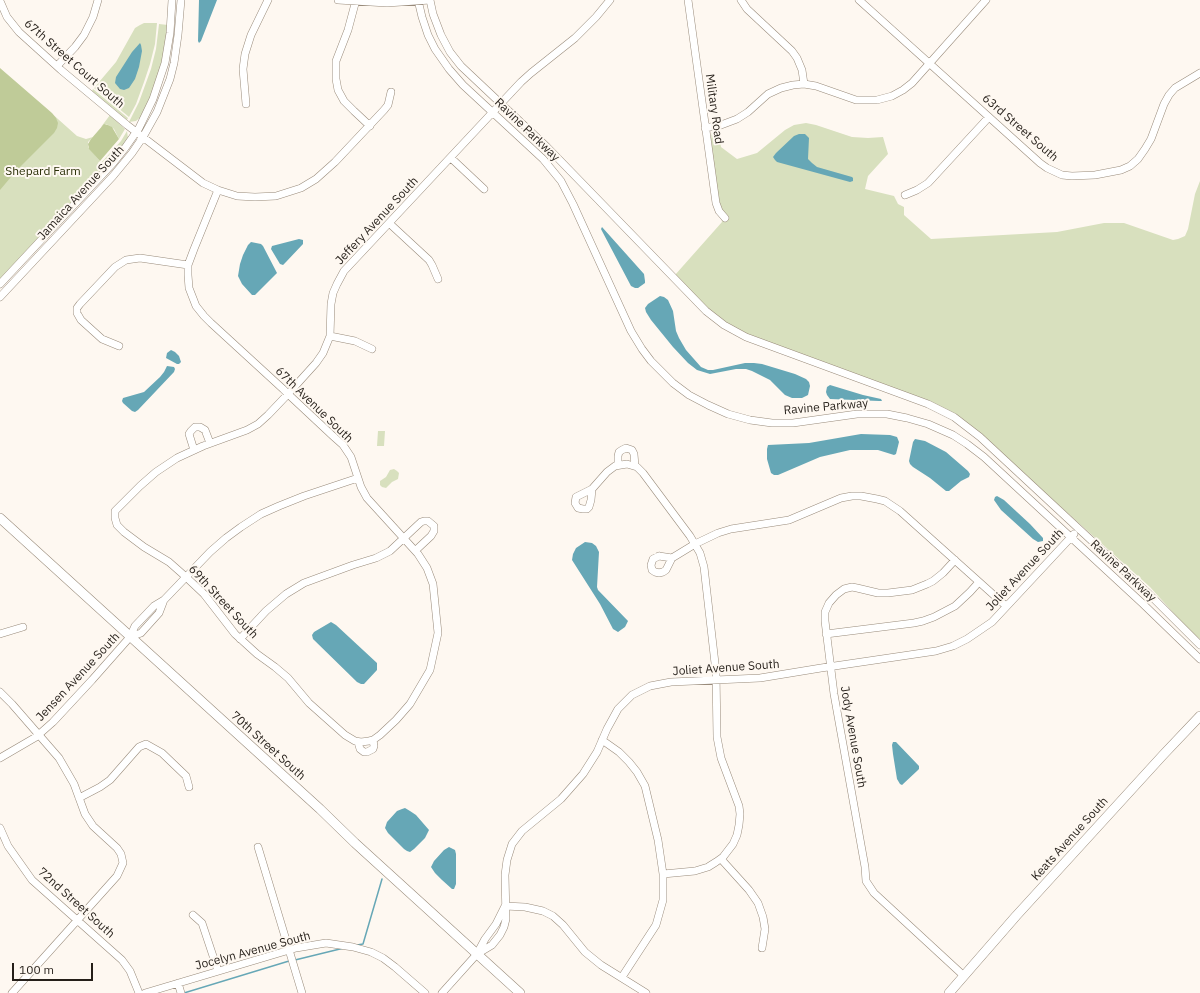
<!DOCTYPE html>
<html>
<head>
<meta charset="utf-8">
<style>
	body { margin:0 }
	#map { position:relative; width:1200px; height:993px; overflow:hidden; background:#fef8f1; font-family:"IBM Plex Sans",sans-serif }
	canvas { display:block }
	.scale { position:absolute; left:12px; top:963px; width:81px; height:18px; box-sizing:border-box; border:2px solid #251f19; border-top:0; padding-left:5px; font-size:12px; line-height:14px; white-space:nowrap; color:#251f19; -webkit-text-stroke:3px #fef8f1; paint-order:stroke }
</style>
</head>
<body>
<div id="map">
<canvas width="1200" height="993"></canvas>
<div class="scale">100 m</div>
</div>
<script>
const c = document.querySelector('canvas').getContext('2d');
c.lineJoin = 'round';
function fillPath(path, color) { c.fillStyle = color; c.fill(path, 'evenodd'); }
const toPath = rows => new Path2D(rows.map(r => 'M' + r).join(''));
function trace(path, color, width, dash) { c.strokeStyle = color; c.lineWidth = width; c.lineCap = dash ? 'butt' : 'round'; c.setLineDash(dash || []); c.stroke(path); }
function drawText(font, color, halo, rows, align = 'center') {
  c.font = font + ' "IBM Plex Sans",sans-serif'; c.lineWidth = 4; c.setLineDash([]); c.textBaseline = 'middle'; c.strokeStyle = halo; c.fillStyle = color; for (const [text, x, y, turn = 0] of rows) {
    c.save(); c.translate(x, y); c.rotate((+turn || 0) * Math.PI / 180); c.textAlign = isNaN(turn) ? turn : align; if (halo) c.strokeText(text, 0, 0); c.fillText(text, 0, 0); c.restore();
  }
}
fillPath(toPath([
	[144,23,157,23,155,44,150,64,144,82,136,104,129,117,94,88,116,62,135,28,140,25],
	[159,24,168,25,163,62,153,94,142,116,136,121,129,122,139,102,151,69,156,49],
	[0,74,57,121,49,111,77,136,86,139,93,137,88,142,88,147,100,161,98,163,100,164,121,141,127,131,128,138,122,148,0,279],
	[93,89,128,118,127,120,92,91],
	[110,115,125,129,119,139,114,129,110,126,106,124,101,127],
	[806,123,816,125,852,137,868,138,883,137,888,154,868,176,865,189,894,196,898,204,904,207,904,215,931,239,1057,232,1104,223,1124,223,1173,240,1178,239,1185,236,1188,229,1195,194,1200,181,1200,639,1188,629,1150,587,1004,456,958,417,931,402,761,340,738,330,719,318,707,308,675,275,722,222,713,159,711,139,712,132,718,129,721,147,737,159,757,153,785,130,794,125],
	[378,431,385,431,384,446,377,446],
	[394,469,397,471,399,473,398,479,392,482,386,488,382,487,380,485,380,481,386,477,390,470]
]), '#d8e0be');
fillPath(toPath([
	[0,68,52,113,56,118,58,123,57,128,54,133,16,171,0,190],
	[104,124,108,125,112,127,119,139,100,161,89,149,88,144,91,139]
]), '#bfcb98');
fillPath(toPath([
	[199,0,217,0,201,41,199,43,198,41],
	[140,43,141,45,142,51,139,67,135,79,129,88,124,90,120,89,115,83,116,77,132,52],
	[799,134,805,134,809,138,808,159,812,163,817,167,852,177,853,178,853,181,850,182,777,162,775,160,773,157,776,153,794,136],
	[602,227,644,274,645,281,645,283,638,288,635,288,631,286,602,231,601,229],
	[299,239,303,240,303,244,286,262,283,265,280,264,271,249,272,246],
	[251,242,261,244,263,246,277,273,255,295,252,295,242,284,238,276,240,264,243,255,248,245],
	[660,296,664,297,668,300,673,311,676,331,679,338,686,350,701,367,708,370,713,370,745,363,754,363,762,364,795,374,806,379,809,382,810,386,808,395,802,398,792,398,785,395,770,380,752,371,746,369,736,369,710,374,697,370,688,363,673,347,651,320,646,312,645,308,648,304],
	[171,350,175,352,179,356,181,362,179,364,177,364,166,358,167,353],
	[167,366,174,367,175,369,174,372,138,410,135,412,132,411,123,403,122,401,123,398,144,392,160,377,164,372],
	[830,385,863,395,881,399,882,401,879,401,830,399,827,395,826,392,827,387],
	[861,434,890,435,897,437,899,442,896,454,894,455,878,450,850,450,820,457,778,475,774,475,771,473,767,459,767,449,768,445,809,443],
	[915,439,925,441,946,452,968,471,970,474,969,477,961,481,949,491,946,491,930,478,913,467,910,464,909,461,913,442],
	[997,496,1004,500,1030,524,1043,538,1043,541,1038,542,1033,539,1001,510,994,500,995,497],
	[585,542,592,543,596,546,599,552,597,587,598,590,628,621,625,627,618,632,613,629,600,604,572,560,573,554,576,548],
	[331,622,336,625,377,663,377,670,364,684,361,684,357,682,313,639,312,635,314,632],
	[893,742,896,742,919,766,919,769,917,771,902,785,900,784,897,779,893,754,892,745],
	[405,808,410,811,416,815,429,830,425,838,414,849,410,852,407,851,404,849,388,833,385,828,387,822,397,811,402,809],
	[449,847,455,850,456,854,456,884,454,889,452,889,442,880,435,873,431,867,434,861,444,850]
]), '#66a7b6');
trace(toPath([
	[357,945,363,944,382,879],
	[295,960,344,948],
	[184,993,289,961]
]), '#66a7b6', 1.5);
const minor = toPath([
	[338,0,387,3,430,0],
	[356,0,348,30,336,61,336,79,338,90,344,101,354,111,370,126],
	[418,0,422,17,428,35,435,49,449,69,463,85,543,159,561,181,573,204,631,331,642,349,651,361,673,383,689,395,708,405,728,414,750,420,772,423,793,423,857,414,887,414,907,418,928,424,953,435,967,444,984,457,1142,603,1200,659],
	[430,0,433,14,441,35,450,52,461,66,547,147,706,311,724,325,746,337,928,404,954,417,980,437,1149,594,1200,645],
	[688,0,716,203,719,211,725,218],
	[741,0,747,9,792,51,797,58,802,70,804,84],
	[859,0,1040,163,1047,168,1062,175,1072,176,1095,175,1121,170,1130,166,1138,159,1145,149,1151,139,1164,104,1169,95,1175,88,1200,73],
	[0,1,7,17,19,32,61,70,127,125,203,183,218,190,237,196,255,197,276,196,301,188,316,179,335,162,384,110,388,105,391,92],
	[57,66,75,47,84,35,93,17,98,0],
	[246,104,243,69,245,54,251,35,268,0],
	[705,128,721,125,737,119,748,112,768,94,781,88,793,85,804,84,816,86,856,100,877,100,892,96,903,90,912,83,986,0],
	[451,158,484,189],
	[218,190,194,249,188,265,188,275,189,288,196,306,204,316,211,323,283,389,288,394,334,437,343,445,351,457,361,487,367,498,418,554,427,568,433,584,438,633,430,670,410,704,396,720,380,735,373,740,369,741,361,742,355,741,345,735,309,703,288,678,275,667,257,654,235,634,204,594,186,577,169,562,144,547,124,532,117,525,115,518,115,511,140,486,156,472,177,458,203,446,247,430,258,424,268,415,288,394,316,363,323,353,330,336,331,304,333,293,337,284,344,271,521,82,531,73,575,38,596,17,610,0],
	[905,195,917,190,928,183,989,117],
	[389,223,429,260,432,265,438,279],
	[0,284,113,163,125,148,139,128,153,99,165,63,170,33,172,0],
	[0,297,113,176,132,153,143,137,157,112,170,79,174,63,178,35,181,0],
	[330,336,355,341,372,349],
	[119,346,102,339,81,320,77,313,77,308,80,304,115,267,126,260,140,258,188,265],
	[194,450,189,434,191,431,195,427,200,427,205,430,210,443],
	[618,465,618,456,619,452,622,450,626,448,632,450,634,454,635,466],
	[592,489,607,472,615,466,627,464,637,467,643,473,690,536,700,553,704,567,716,672,717,737,721,758,739,806,740,814,739,825,737,835,733,844,723,857,716,862,708,867,695,871,663,874],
	[592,489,591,500,589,507,587,509,583,509,578,508,575,503,576,497,592,489],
	[659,556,672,558,666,570,663,572,659,573,655,572,652,570,651,565,653,559,659,556],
	[672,558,695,544,718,533,731,529,789,520,841,498,852,496,861,496,877,499,885,501,900,511,1006,606],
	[955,560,943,573,933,581,927,584,912,590,888,593,878,593,857,588,852,587,844,589,836,595,829,603,825,612,825,621,834,694,865,867,866,881,874,893,964,976],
	[0,634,23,627],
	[826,634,914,623,923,621,934,617,955,606,970,592,979,582],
	[130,637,141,633,159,613,164,600],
	[240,639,266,611,286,594,304,583,353,565,376,558,390,551,421,522,424,521,428,521,434,526,434,531,431,536,416,550],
	[0,692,12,704,59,758,74,784,85,814,93,826,117,848,121,854,123,863,117,876,12,993],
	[602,740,619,752,629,762,637,772,645,786,658,840,663,874,663,900,656,925,622,977],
	[358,742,360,749,364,752,367,752,373,749,374,746,373,740],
	[0,758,36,737,53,722,92,680,130,637,135,626,154,606,164,600,210,552,226,538,241,527,261,514,279,506,304,496,358,478],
	[79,798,100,787,110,780,139,747,146,744,162,753,186,776,189,787],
	[0,828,8,846,32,880,122,960,130,971,139,993],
	[258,847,302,993],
	[721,859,749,890,758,903,763,917,765,929,762,948],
	[505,906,525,907,543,911,553,916,563,925,585,952,601,965,646,993],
	[193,915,202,923,218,971],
	[477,954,492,945,500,935,504,927,506,919,505,875,507,860,512,844,522,831,561,799,583,774,597,752,607,729,618,709,632,695,650,686,671,682,760,678,821,668,936,651,953,646,967,639,992,622,1074,534],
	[178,983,181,993],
	[145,993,296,948,326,943,353,947,371,952,383,958,395,967,425,993],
	[442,993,477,954,485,939,496,924,505,906]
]);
const major = toPath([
	[0,518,320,809,355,843,520,993],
	[949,993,1016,916,1163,755,1200,716]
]);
trace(minor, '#998b7b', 8);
trace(major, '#998b7b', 10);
trace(minor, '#fff', 7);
trace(major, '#fff', 9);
drawText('12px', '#251f19', '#fef8f1', [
	["67th Street Court South",74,64,41],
	["Military Road",714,109,82],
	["63rd Street South",1020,128,41],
	["Ravine Parkway",527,130,44],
	["Jamaica Avenue South",81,193,-48],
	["Jeffery Avenue South",377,221,-47],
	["67th Avenue South",314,405,44],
	["Ravine Parkway",826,407,-5],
	["Joliet Avenue South",1025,570,-47],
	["Ravine Parkway",1123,571,43],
	["69th Street South",223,602,47],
	["Joliet Avenue South",726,668,-4],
	["Jensen Avenue South",78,677,-47],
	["Jody Avenue South",853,737,80],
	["70th Street South",268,746,42],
	["Keats Avenue South",1070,839,-48],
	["72nd Street South",76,903,42],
	["Jocelyn Avenue South",253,951,-15]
]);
drawText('12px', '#2a3008', '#fef8f1', [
	["Shepard Farm",43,172]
]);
</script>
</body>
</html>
